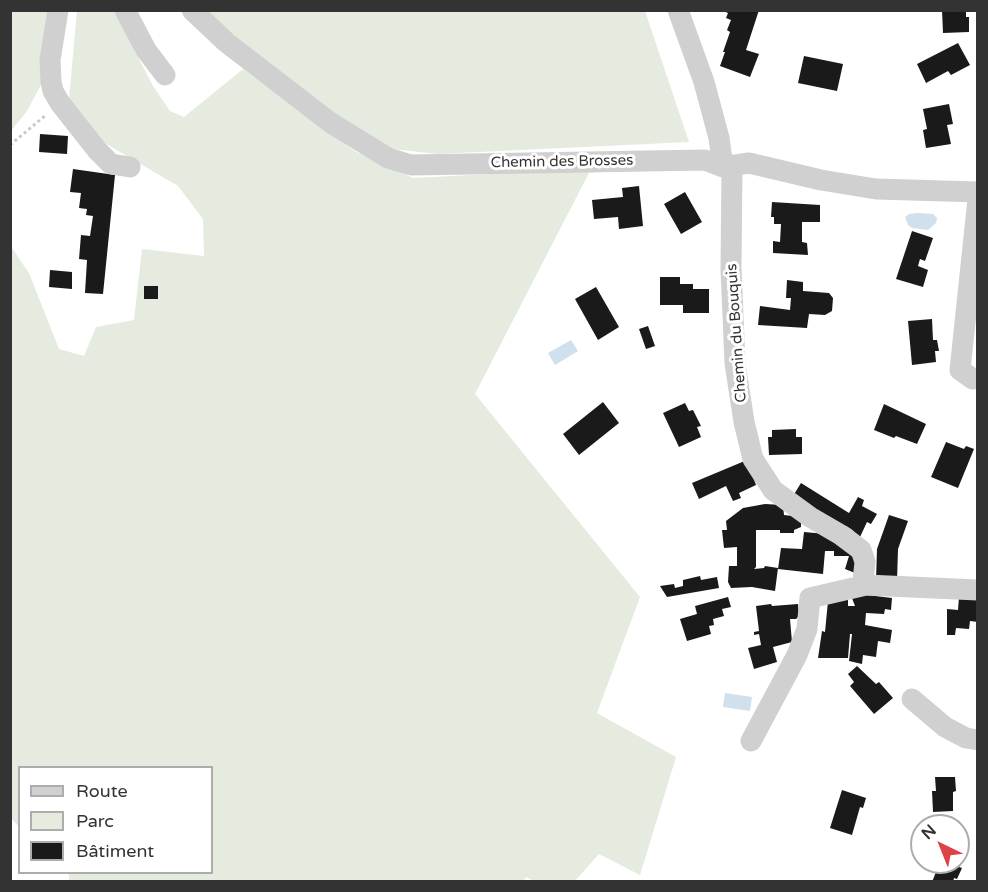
<!DOCTYPE html>
<html>
<head>
<meta charset="utf-8">
<style>
	body { margin:0 }
	#map { position:relative; width:988px; height:892px; overflow:hidden; background:#fff; font-family:"Varela Round",sans-serif }
	canvas { display:block }
	.frame { position:absolute; inset:0; border:12px solid #333; pointer-events:none }
	.legend { position:absolute; left:18px; top:766px; width:195px; height:108px; box-sizing:border-box; background:#fff; border:2px solid #adadad; margin:0; padding:8px 10px; list-style:none; font-size:18px; color:#333 }
	.legend li { display:flex; align-items:center; gap:12px; height:30px }
	.legend b { width:30px; border:2px solid #adadad }
	.north { position:absolute; left:910px; top:814px; width:60px; height:60px; box-sizing:border-box; background:#fff; border:2px solid #adadad; border-radius:50%; rotate:317deg; font-size:16px; font-weight:700; line-height:24px; text-align:center; color:#333 }
	.north::after { content:''; display:block; margin:auto; width:21px; height:27px; background:#dc4247; clip-path:polygon(50% 0,100% 100%,50% 72%,0 100%) }
</style>
</head>
<body>
<div id="map">
<canvas width="988" height="892"></canvas>
<div class="frame"></div>
<ul class="legend">
<li><b style="height:8px;background:#d0d0d0"></b>Route</li>
<li><b style="height:16px;background:#e5ebdf"></b>Parc</li>
<li><b style="height:16px;background:#1a1a1a"></b>Bâtiment</li>
</ul>
<div class="north">N</div>
</div>
<script>
const c = document.querySelector('canvas').getContext('2d');
c.lineJoin = 'round';
function fillPath(path, color) { c.fillStyle = color; c.fill(path, 'evenodd'); }
const toPath = rows => new Path2D(rows.map(r => 'M' + r).join(''));
function trace(path, color, width, dash) { c.strokeStyle = color; c.lineWidth = width; c.lineCap = dash ? 'butt' : 'round'; c.setLineDash(dash || []); c.stroke(path); }
function drawText(font, color, halo, rows, align = 'center') {
  c.font = font + ' "Varela Round",sans-serif'; c.lineWidth = 6; c.setLineDash([]); c.textBaseline = 'middle'; c.strokeStyle = halo; c.fillStyle = color; for (const [text, x, y, turn = 0] of rows) {
    c.save(); c.translate(x, y); c.rotate((+turn || 0) * Math.PI / 180); c.textAlign = isNaN(turn) ? turn : align; if (halo) c.strokeText(text, 0, 0); c.fillText(text, 0, 0); c.restore();
  }
}
fillPath(toPath([
	[11,11,50,11,42,83,27,111,11,131],
	[77,11,114,11,153,86,170,111,184,117,243,69,356,152,413,178,591,169,475,394,640,597,597,713,676,757,640,875,599,854,575,881,534,881,526,877,523,882,69,881,69,875,66,873,212,872,212,768,20,768,19,827,11,818,10,245,29,273,59,349,84,356,96,327,134,320,142,249,204,256,203,219,178,186,103,142,69,99],
	[204,11,645,11,689,142,437,154,393,149,343,120,211,20]
]), '#e5ebdf');
fillPath(toPath([
	[917,213,933,214,937,218,936,223,928,230,912,228,908,225,905,217,909,214],
	[571,340,578,351,555,365,548,353],
	[725,693,752,697,750,711,723,707]
]), '#d0e0ec');
fillPath(toPath([
	[721,10,759,10,746,50,759,54,750,77,720,66,725,52,723,52,730,32,727,30,731,20,726,18,728,13],
	[942,10,966,10,966,17,969,17,969,32,943,33],
	[958,43,970,65,951,75,948,71,926,83,917,64],
	[804,56,843,64,837,91,798,83],
	[949,104,953,124,947,125,951,144,926,148,923,130,927,129,923,109],
	[40,134,68,136,67,154,39,152],
	[73,169,115,175,103,294,85,293,87,260,79,259,81,235,90,236,93,216,86,215,87,209,79,208,81,193,70,192],
	[639,186,643,226,619,229,618,217,594,219,592,200,623,197,622,188],
	[685,192,702,222,681,234,664,204],
	[772,202,820,205,820,222,802,222,802,242,807,243,808,255,773,253,773,241,780,242,781,224,774,224,774,217,771,217],
	[912,231,933,238,925,261,920,259,918,266,928,270,923,287,896,279],
	[50,270,72,272,72,289,49,287],
	[660,277,680,277,680,284,693,284,693,289,709,289,709,313,683,313,683,305,660,305],
	[787,280,803,282,803,291,829,293,833,298,832,311,825,315,809,314,807,328,758,325,760,306,790,310,791,298,786,298],
	[144,286,158,286,158,299,144,299],
	[596,287,619,327,598,340,575,299],
	[932,319,933,340,937,340,939,351,935,351,936,362,912,365,908,321],
	[648,326,655,346,646,349,639,329],
	[603,402,619,423,579,455,563,434],
	[685,403,689,411,693,410,701,426,697,427,701,437,679,447,663,413],
	[884,404,926,424,917,444,896,436,894,438,874,430],
	[796,429,796,437,802,437,802,454,769,455,768,437,772,437,772,430],
	[946,442,964,449,966,446,974,449,958,488,931,477],
	[747,460,756,485,739,493,741,498,733,501,726,486,699,499,692,483],
	[801,483,849,513,858,497,864,500,862,506,877,514,871,524,867,522,860,537,851,529,809,507,793,496],
	[765,504,783,505,784,515,801,517,801,527,794,530,794,533,780,533,780,530,756,530,756,567,754,569,764,568,765,566,778,568,775,591,752,587,731,588,728,582,729,566,737,566,737,547,724,548,722,530,727,530,726,521,743,508],
	[889,515,908,521,898,549,897,581,876,580,877,549],
	[804,532,826,534,844,546,859,563,855,573,845,569,849,556,834,556,834,551,825,551,823,574,778,569,781,548,802,549],
	[700,576,701,580,717,577,719,588,667,597,660,586,674,584,675,588,683,586,683,580],
	[850,593,892,598,891,610,885,609,884,614,866,613,865,625,892,630,890,643,878,641,876,657,863,655,862,664,849,661,852,634,850,634,848,658,818,658,822,631,825,632,828,601,848,599,848,606,855,606],
	[728,597,731,607,722,609,724,616,713,619,714,625,709,626,711,634,687,641,680,619,697,614,695,606],
	[959,597,978,598,978,622,970,621,969,629,956,628,955,635,947,635,947,609,958,610],
	[771,604,772,606,798,604,799,616,796,619,790,619,792,642,773,647,777,662,754,669,748,648,761,645,759,634,754,635,754,632,759,631,756,606],
	[857,666,876,684,879,682,893,698,874,714,850,686,854,682,848,674],
	[935,777,955,777,956,791,953,792,953,811,933,812,932,791,936,791],
	[842,790,866,798,863,808,860,807,852,835,830,828],
	[958,852,964,854,959,867,962,868,957,879,954,878,953,882,932,882,940,862,958,862]
]), '#1a1a1a');
trace(toPath([
	[10,145,46,115]
]), '#cacaca', 3, [3, 3]);
trace(toPath([
	[58,10,50,60,51,82,53,91,60,103,97,150,111,164,130,167],
	[125,10,146,50,165,75],
	[192,10,227,43,331,123,388,158,411,165,705,160,723,167,749,163,821,180,876,189,978,192],
	[678,10,704,82,719,138,723,167],
	[732,165,731,269,735,363,744,422,753,459,773,490,810,517,841,535,861,550,865,562,863,581,866,585,978,590],
	[973,379,960,370,978,199],
	[912,699,945,727,966,738,978,740],
	[751,741,797,655,807,629,810,598,866,585]
]), '#d0d0d0', 21);
drawText('15px', '#333', '#fff', [
	["Chemin des Brosses",562,162,-1],
	["Chemin du Bouquis",737,333,-94]
]);
</script>
</body>
</html>
